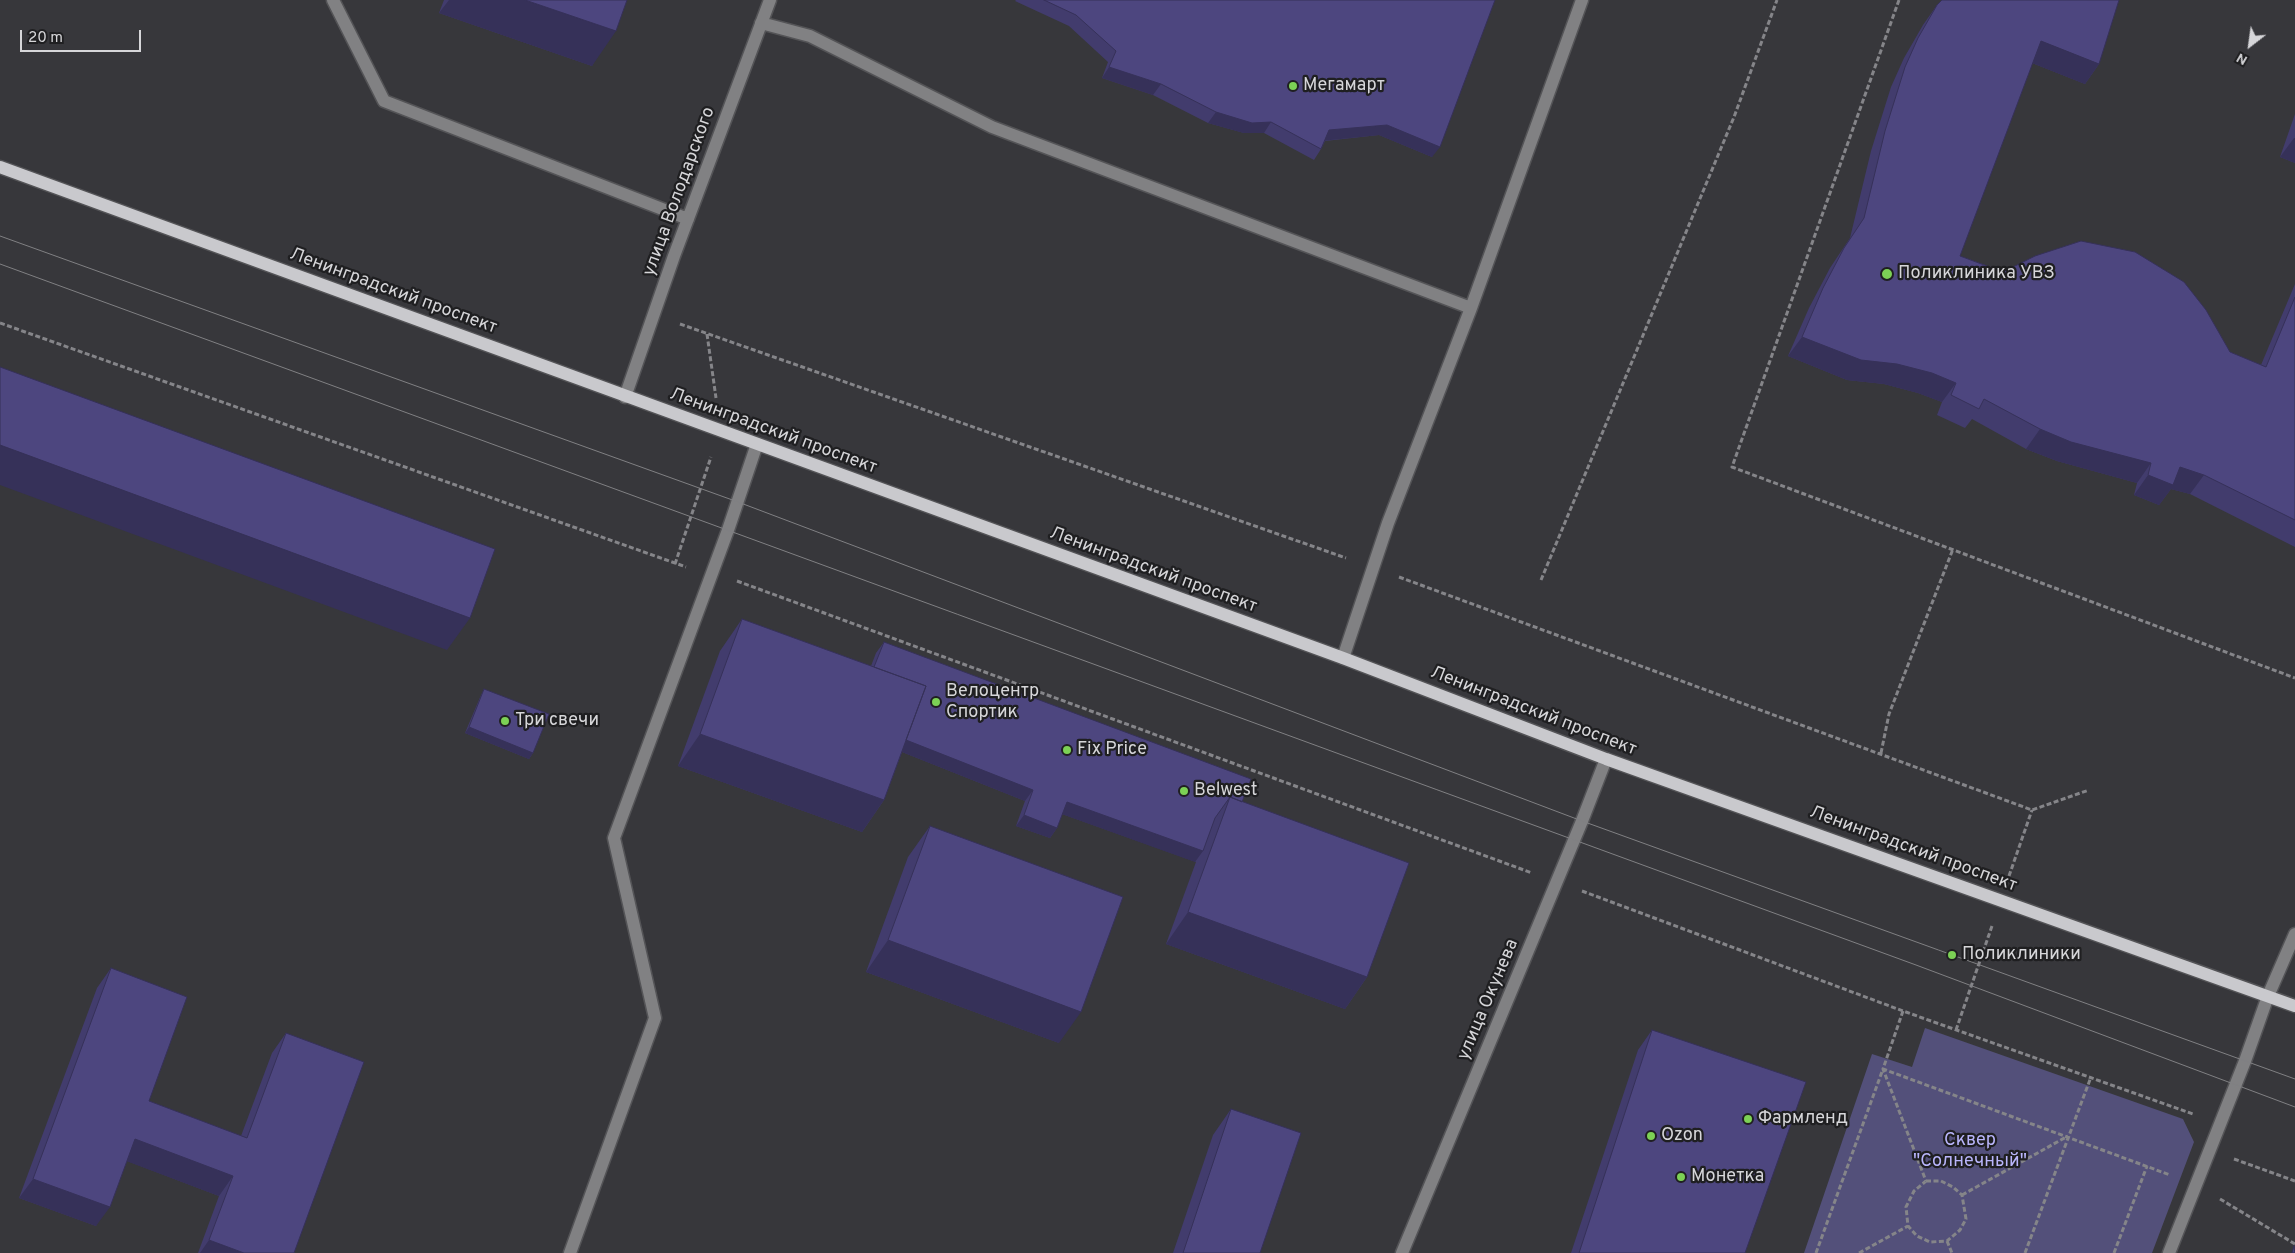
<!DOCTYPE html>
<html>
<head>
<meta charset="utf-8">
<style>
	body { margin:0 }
	#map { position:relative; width:2295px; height:1253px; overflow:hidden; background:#37373b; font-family:Overpass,sans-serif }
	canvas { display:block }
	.north { position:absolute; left:2225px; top:20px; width:50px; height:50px; -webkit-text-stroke:4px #1f1f21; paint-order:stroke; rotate:210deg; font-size:14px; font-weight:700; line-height:20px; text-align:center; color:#d6d6d9 }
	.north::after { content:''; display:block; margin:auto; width:18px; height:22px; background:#d6d6d9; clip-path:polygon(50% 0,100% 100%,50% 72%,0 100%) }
	.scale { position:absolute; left:20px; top:30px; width:121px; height:22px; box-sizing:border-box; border:2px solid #d6d6d9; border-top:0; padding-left:6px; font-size:15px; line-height:18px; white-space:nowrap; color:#d6d6d9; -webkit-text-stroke:4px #1f1f21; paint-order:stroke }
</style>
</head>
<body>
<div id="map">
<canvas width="2295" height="1253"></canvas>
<div class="north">N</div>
<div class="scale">20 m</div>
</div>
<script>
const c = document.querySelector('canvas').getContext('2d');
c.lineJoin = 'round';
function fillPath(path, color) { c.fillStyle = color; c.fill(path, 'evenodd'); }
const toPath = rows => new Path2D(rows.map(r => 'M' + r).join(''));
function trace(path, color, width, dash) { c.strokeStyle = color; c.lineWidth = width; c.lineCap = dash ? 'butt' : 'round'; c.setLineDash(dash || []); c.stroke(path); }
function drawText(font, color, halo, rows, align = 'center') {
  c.font = font + ' Overpass,sans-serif'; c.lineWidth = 4.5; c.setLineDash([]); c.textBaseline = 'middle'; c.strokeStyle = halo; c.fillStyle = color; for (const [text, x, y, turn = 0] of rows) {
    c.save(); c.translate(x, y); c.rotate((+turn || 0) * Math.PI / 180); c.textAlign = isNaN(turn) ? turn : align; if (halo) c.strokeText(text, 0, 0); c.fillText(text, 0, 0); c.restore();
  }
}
fillPath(toPath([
	[1925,1028,2183,1119,2194,1142,2152,1253,1804,1253,1872,1054,1912,1067]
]), '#53507a');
const minor = toPath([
	[333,0,384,101,688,219],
	[761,23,810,36,992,127,1471,308,1388,523,1343,658],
	[1471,308,1582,0],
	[625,397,674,256,770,0],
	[570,1253,655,1018,614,838,728,530,757,444],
	[1402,1253,1582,821,1606,759],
	[2169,1253,2245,1061,2268,996,2295,934]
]);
const major = toPath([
	[0,167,1343,658,1606,759,2295,1006]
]);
trace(minor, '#545457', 15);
trace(major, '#545457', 15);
trace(toPath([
	[1899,0,1732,467,2295,678],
	[0,323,686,567],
	[680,324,1346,558],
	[707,334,716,398],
	[675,564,711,457],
	[1399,577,2032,810,2089,790],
	[1541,580,1734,117,1777,0],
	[737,581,1532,873],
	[1881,753,1889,714,1953,549],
	[2009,876,2032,810],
	[1582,891,1903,1011,2193,1114],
	[1903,1011,1883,1069,1926,1181],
	[1956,1030,1992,926],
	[2234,1159,2295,1181],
	[1926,1181,1941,1181,1953,1187,1962,1195,1966,1219,1960,1230,1947,1241,1930,1242,1917,1236,1908,1226,1906,1207,1914,1191,1926,1181],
	[1962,1195,2068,1136],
	[2220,1199,2295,1244],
	[1947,1241,1952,1253],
	[1816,1253,1883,1069,2170,1175],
	[1859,1253,1908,1226],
	[2025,1253,2091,1077],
	[2114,1253,2147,1166]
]), '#858589', 3, [5, 2.5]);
trace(minor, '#818183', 12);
trace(major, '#c9c9cd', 12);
trace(toPath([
	[0,236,738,502,1582,821,2295,1079],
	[0,264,1916,965,2295,1107]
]), '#808083', 1);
fillPath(toPath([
	[444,0,627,0,592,66,439,13],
	[1016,0,1495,0,1432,157,1379,135,1325,141,1321,149,1314,160,1264,133,1244,133,1208,123,1153,95,1102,78,1108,62,1069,26,1015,1],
	[1937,5,2099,64,2085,84,2032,63,1960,256,2230,352,2261,365,2295,284,2295,547,2190,494,2171,489,2159,505,2134,495,2137,483,2057,461,2026,449,1972,419,1965,428,1937,415,1942,402,1918,393,1884,384,1847,380,1788,356,1809,308,1830,268,1850,238,1871,151,1891,87,1904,58,1923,25],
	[2295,114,2295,163,2280,157],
	[742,619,871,666,876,653,884,642,1242,802,1367,977,1345,1009,1166,944,1196,862,1062,814,1057,828,1050,838,1016,826,1025,801,902,752,884,800,862,832,678,766,720,651],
	[484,689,533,753,529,759,465,733,481,695],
	[930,826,1059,1043,866,972,908,857],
	[111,968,149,1101,241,1136,272,1053,286,1033,294,1253,198,1253,219,1196,127,1161,96,1226,19,1198,97,988],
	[1652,1030,1745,1253,1571,1253,1638,1050],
	[1231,1109,1260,1253,1173,1253,1213,1135]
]), '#423c6d');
fillPath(toPath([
	[449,0,525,0,616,31,592,66,439,13],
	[2041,41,2099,64,2085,84,2027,61],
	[1109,67,1161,84,1153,95,1102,78],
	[1216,112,1271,122,1264,133,1244,133,1208,123],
	[1387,125,1440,147,1432,157,1379,135,1321,141,1329,130],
	[2294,138,2295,138,2295,163,2280,157],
	[1802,337,1932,373,1956,383,1942,402,1918,393,1884,384,1847,380,1788,356],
	[2040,429,2151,463,2137,483,2057,461,2026,449],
	[0,445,470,618,447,650,0,485],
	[2180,467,2204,475,2190,494,2171,489,2159,505,2134,495,2148,475],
	[469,727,533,753,529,759,465,733],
	[700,734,884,800,862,832,678,766],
	[900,737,1033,790,1025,801,892,748],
	[1067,802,1203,851,1195,862,1059,813],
	[1024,815,1057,828,1050,838,1016,826],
	[1188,912,1367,977,1345,1009,1166,944],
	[888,940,1081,1012,1059,1043,866,972],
	[135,1139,233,1176,219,1196,121,1159],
	[33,1179,110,1207,96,1226,19,1198],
	[209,1240,244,1253,200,1253]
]), '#363159');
const building = toPath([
	[525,0,627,0,616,31,525,0],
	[1044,0,1495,0,1440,147,1387,125,1329,130,1321,149,1271,122,1252,123,1216,112,1161,84,1109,67,1116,51,1076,15,1044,0],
	[1942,0,2119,0,2099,64,2041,41,1960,256,2003,272,2035,256,2081,241,2135,252,2184,282,2206,310,2230,352,2266,367,2295,297,2295,520,2204,475,2180,467,2173,485,2148,475,2151,463,2071,442,2040,429,1984,399,1979,409,1951,395,1956,383,1932,373,1897,364,1861,360,1802,337,1823,288,1844,248,1864,218,1885,131,1905,67,1918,38,1937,5,1942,0],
	[0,367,495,549,470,618,0,445,0,367],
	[742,619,926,686,884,800,700,734,742,619],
	[884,642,1251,779,1242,802,1230,797,1215,818,1203,851,1067,802,1057,828,1024,815,1033,790,906,740,926,686,874,667,884,642],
	[484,689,549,714,533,753,469,727,484,689],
	[1230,797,1409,863,1367,977,1188,912,1230,797],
	[930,826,1123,897,1081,1012,888,940,930,826],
	[111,968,187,997,149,1101,247,1138,286,1033,364,1062,294,1253,244,1253,209,1240,233,1176,135,1139,110,1207,33,1179,111,968],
	[1652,1030,1806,1082,1745,1253,1579,1253,1652,1030],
	[1231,1109,1301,1133,1260,1253,1183,1253,1231,1109],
	[2294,1246,2295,1253,2292,1253,2294,1246]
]);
fillPath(building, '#4d467f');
trace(building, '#363159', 1);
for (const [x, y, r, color] of [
	[1293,86,5,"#7cd155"],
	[1887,274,6,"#7cd155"],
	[936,702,5,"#7cd155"],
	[505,721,5,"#7cd155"],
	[1067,750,5,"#7cd155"],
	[1184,791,5,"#7cd155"],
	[1952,955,5,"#7cd155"],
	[1748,1119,5,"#7cd155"],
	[1651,1136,5,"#7cd155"],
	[1681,1177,5,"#7cd155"]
]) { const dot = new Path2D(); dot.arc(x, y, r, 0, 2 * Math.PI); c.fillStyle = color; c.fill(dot); trace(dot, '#1f1f21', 2); }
drawText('18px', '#d6d6d9', '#1f1f21', [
	["Мегамарт",1303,86],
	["Поликлиника УВЗ",1898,274],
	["Велоцентр",946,692],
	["Спортик",946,713],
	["Три свечи",515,721],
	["Fix Price",1077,750],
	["Belwest",1194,791],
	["Поликлиники",1962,955],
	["Фармленд",1758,1119],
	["Ozon",1661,1136],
	["Монетка",1691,1177]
], 'left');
drawText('18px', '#d6d6d9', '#1f1f21', [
	["улица Володарского",680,192,-70],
	["Ленинградский проспект",393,292,20],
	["Ленинградский проспект",773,432,20],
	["Ленинградский проспект",1153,571,20],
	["Ленинградский проспект",1533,712,21],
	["Ленинградский проспект",1913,850,20],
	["улица Окунева",1489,1000,-67]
]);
drawText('18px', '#b9b5fb', '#1f1f21', [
	["Сквер",1970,1141],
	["\"Солнечный\"",1970,1162]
]);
</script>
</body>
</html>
